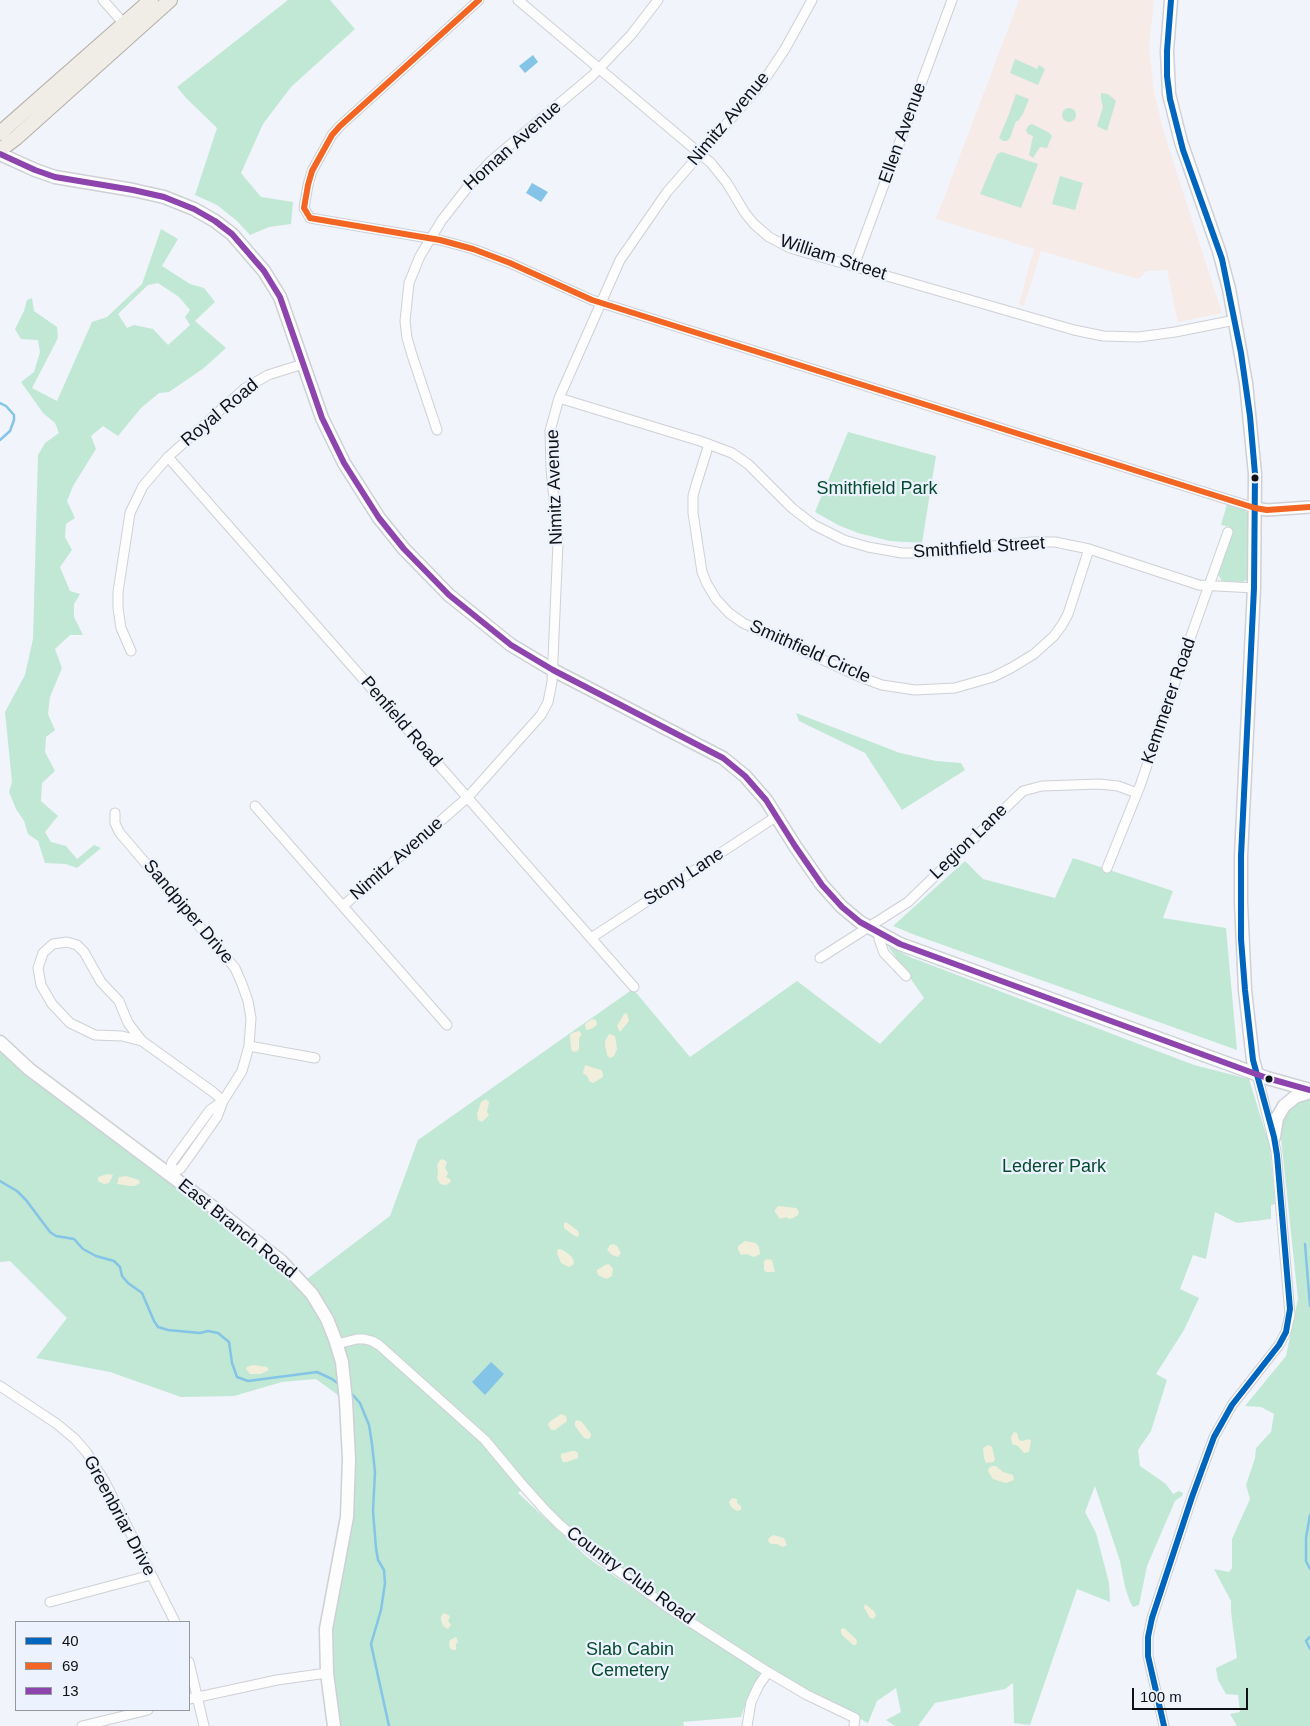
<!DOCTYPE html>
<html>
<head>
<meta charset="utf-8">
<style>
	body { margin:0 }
	#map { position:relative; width:1310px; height:1726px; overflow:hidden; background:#f1f4fa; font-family:Helvetica,sans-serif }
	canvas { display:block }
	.legend { position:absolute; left:15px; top:1621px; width:175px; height:90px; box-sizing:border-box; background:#edf3fe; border:1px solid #9499a1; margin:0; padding:6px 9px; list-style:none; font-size:15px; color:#0f1115 }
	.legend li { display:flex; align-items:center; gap:10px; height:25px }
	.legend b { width:25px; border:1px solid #9499a1 }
	.scale { position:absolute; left:1132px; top:1688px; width:116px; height:22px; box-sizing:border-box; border:2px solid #0f1115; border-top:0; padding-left:6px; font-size:15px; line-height:18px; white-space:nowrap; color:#0f1115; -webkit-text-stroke:4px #edf3fe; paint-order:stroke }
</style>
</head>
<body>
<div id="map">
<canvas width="1310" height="1726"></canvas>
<ul class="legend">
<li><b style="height:6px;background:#0065bd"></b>40</li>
<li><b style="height:6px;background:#f26522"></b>69</li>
<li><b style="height:6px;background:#8e44ad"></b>13</li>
</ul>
<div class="scale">100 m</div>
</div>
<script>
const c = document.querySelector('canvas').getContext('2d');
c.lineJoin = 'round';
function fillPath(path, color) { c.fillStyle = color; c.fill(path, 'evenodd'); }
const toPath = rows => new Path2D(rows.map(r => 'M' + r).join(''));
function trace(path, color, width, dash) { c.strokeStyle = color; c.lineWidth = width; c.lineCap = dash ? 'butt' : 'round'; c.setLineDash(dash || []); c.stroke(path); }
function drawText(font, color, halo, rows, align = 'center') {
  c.font = font + ' Helvetica,sans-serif'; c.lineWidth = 4.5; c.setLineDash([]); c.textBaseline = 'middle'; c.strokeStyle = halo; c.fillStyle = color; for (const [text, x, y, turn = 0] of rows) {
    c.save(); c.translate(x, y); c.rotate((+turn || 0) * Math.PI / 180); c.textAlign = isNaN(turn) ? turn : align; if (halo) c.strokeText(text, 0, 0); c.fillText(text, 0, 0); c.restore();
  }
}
fillPath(toPath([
	[1019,0,1154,0,1149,46,1154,92,1164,133,1222,313,1178,322,1167,270,1147,271,1138,279,1041,251,1024,306,1019,304,1034,249,936,219]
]), '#f6ebe7');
fillPath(toPath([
	[288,0,330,0,355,29,291,87,263,124,241,173,261,197,293,202,291,224,269,227,250,235,237,221,217,205,195,195,217,128,186,98,177,87],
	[1015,59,1037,69,1039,65,1045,69,1038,85,1010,73],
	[1101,93,1108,94,1116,101,1107,131,1097,126,1103,107,1101,99],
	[1016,94,1029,99,1023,114,1018,121,1016,121,1010,138,1007,141,1003,141,999,138,1009,114],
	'1062 115a7 7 0 1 1 14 0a7 7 0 1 1-14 0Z',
	[1032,124,1048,132,1052,136,1047,148,1040,147,1033,158,1029,155,1033,136,1028,134,1026,130,1028,126],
	[1002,152,1038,164,1021,208,980,194,997,154],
	[1060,176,1083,183,1075,210,1052,204],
	[161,229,178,239,162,266,190,284,204,288,215,302,195,321,226,348,204,368,169,392,159,393,141,408,118,436,103,426,91,436,96,449,73,486,67,501,75,518,66,524,65,537,72,550,60,567,70,591,80,594,74,604,74,617,83,635,70,635,55,649,62,668,50,697,48,714,55,730,46,737,45,752,55,771,42,783,41,801,58,816,45,832,51,842,66,846,77,859,94,845,101,848,77,868,66,864,45,863,38,841,28,834,24,821,16,809,9,792,12,782,5,712,25,675,33,639,38,455,45,443,59,433,55,423,43,413,21,382,34,372,40,352,38,340,21,339,15,329,24,311,27,300,32,298,34,311,57,327,58,338,32,388,57,401,92,322,107,317,142,284],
	[158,283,179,297,190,310,185,317,190,325,168,345,153,329,134,325,127,328,118,314,148,285],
	[848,432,936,456,922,543,890,541,858,533,838,525,815,512],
	[1227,504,1245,510,1249,514,1248,577,1247,580,1242,582,1222,581,1218,575,1232,534,1230,527,1221,525],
	[796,713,900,753,936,761,961,763,965,770,902,810,865,753,799,721],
	[1073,858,1173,891,1163,918,1226,928,1237,1050,915,935,893,926,965,861,983,879,1055,898],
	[888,946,910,957,1194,1065,1249,1079,1270,1147,1275,1204,1271,1205,1271,1219,1237,1223,1215,1212,1206,1259,1193,1255,1180,1289,1199,1298,1184,1330,1156,1374,1167,1380,1151,1431,1138,1450,1140,1466,1166,1484,1173,1494,1179,1491,1183,1493,1182,1496,1175,1501,1147,1566,1139,1605,1133,1607,1130,1602,1125,1587,1120,1561,1095,1486,1085,1512,1096,1533,1109,1583,1110,1602,1077,1589,1030,1725,1014,1723,1013,1683,1005,1689,935,1703,918,1726,895,1726,886,1720,901,1712,896,1688,877,1701,868,1723,768,1672,595,1554,524,1487,518,1493,588,1558,662,1609,760,1673,748,1697,741,1717,683,1722,684,1726,334,1726,327,1673,340,1557,346,1401,316,1379,282,1382,234,1396,181,1397,110,1372,36,1358,67,1318,10,1261,0,1262,0,1045,303,1282,390,1216,418,1140,633,989,690,1057,797,981,880,1044,924,998],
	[1310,1098,1310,1726,1237,1726,1230,1714,1240,1712,1238,1695,1226,1694,1218,1680,1216,1668,1237,1658,1231,1612,1231,1601,1214,1569,1229,1572,1232,1568,1232,1539,1250,1499,1246,1485,1255,1458,1256,1448,1271,1432,1274,1414,1261,1407,1245,1406,1286,1356,1298,1299,1280,1128,1282,1116,1289,1105]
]), '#c1e8d4');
fillPath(toPath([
	[627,1013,629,1021,620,1032,617,1026,624,1014],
	[592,1019,596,1020,597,1025,591,1029,586,1030,585,1024],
	[579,1031,582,1034,579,1038,579,1048,578,1051,573,1052,571,1049,570,1035,572,1033],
	[609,1034,615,1036,617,1049,614,1056,610,1058,607,1055,605,1045,605,1041],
	[585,1065,601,1070,603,1074,603,1077,593,1083,589,1081,588,1077,583,1073],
	[486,1099,489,1102,487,1112,489,1115,482,1122,478,1120,477,1114,481,1102],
	[443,1159,447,1162,445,1168,448,1173,446,1177,450,1179,451,1182,446,1185,440,1184,437,1178,438,1174,437,1165,440,1160],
	[107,1174,113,1175,109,1183,104,1184,98,1181,98,1177],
	[126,1176,139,1180,140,1183,135,1186,131,1186,117,1184,119,1177],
	[778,1206,796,1208,799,1211,798,1215,793,1218,789,1219,786,1217,780,1219,775,1212,775,1210],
	[566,1222,577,1230,579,1233,578,1237,573,1235,564,1228,564,1223],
	[745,1241,756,1243,759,1247,760,1254,754,1257,746,1254,741,1255,738,1250,738,1246],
	[614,1244,617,1246,621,1253,618,1257,612,1255,607,1250,610,1245],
	[558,1249,563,1250,571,1256,574,1261,573,1265,569,1267,561,1263,557,1253],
	[767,1259,772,1260,775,1272,766,1272,764,1270,764,1261],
	[609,1264,613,1269,612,1276,606,1279,598,1275,597,1272,597,1270,605,1265],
	[253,1365,267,1367,269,1370,261,1374,250,1374,246,1369,247,1367],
	[561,1414,566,1416,567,1421,555,1430,551,1430,548,1425,549,1422],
	[577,1420,582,1422,591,1434,591,1436,589,1439,584,1438,575,1426,575,1422],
	[1014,1432,1017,1433,1019,1440,1022,1441,1029,1439,1031,1441,1029,1452,1024,1453,1018,1446,1012,1444,1011,1437],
	[988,1445,992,1447,995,1460,993,1462,986,1463,984,1458,983,1448],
	[572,1451,575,1451,578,1453,578,1458,567,1462,563,1462,561,1457,561,1454],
	[992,1466,996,1466,1003,1472,1013,1475,1014,1480,1006,1483,993,1479,988,1471,989,1468],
	[732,1498,737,1499,737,1503,741,1506,741,1510,737,1511,731,1507,729,1502],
	[773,1535,784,1538,787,1545,783,1547,777,1544,771,1544,768,1541,769,1538],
	[865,1604,874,1611,876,1616,873,1619,870,1618,866,1611,864,1608],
	[444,1613,450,1616,448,1621,451,1625,448,1629,443,1626,441,1620,441,1616],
	[844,1628,856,1639,857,1642,856,1645,853,1645,842,1635,841,1632,841,1629],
	[456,1637,458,1642,456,1644,456,1650,453,1650,450,1648,449,1643,450,1640]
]), '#f2eedc');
fillPath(toPath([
	[533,55,538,62,525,73,519,66],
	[532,183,548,192,541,202,526,193],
	[491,1362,504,1374,485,1395,472,1382]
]), '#84c4e6');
trace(toPath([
	[0,403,6,406,14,415,14,420,10,431,0,440],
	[0,1181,17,1191,26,1200,50,1232,56,1236,74,1239,83,1249,96,1256,114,1261,120,1267,122,1276,128,1283,142,1293,154,1321,158,1327,168,1330,200,1333,208,1331,218,1333,229,1342,232,1363,237,1377,248,1381,317,1372,332,1379,340,1385],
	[1305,1244,1310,1306],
	[351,1393,360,1403,369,1425,372,1444,375,1472,373,1511,376,1548,378,1560,384,1570,385,1583,381,1610,371,1644,389,1726],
	[1310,1515,1306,1538,1306,1561,1310,1569],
	[1310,1637,1306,1641,1310,1649]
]), '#84c4e6', 2.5);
const minor = toPath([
	[103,0,126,26],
	[479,0,340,126,332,135,312,171,308,185,304,208,310,218,440,240,473,249,510,263,592,300,1255,508],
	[518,0,711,163,727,183,745,213,754,224,769,237,790,248,1074,330,1103,336,1139,337,1175,332,1235,320],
	[854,266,952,0],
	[559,398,700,441,732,453,748,464,792,508,814,525,844,540,868,547,902,553,927,553,1031,542,1055,542,1089,549,1199,585,1254,588],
	[437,430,412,355,407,338,405,321,409,283,420,256,442,220,474,179,491,161,523,134,592,76,631,35,658,0],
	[709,444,696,485,693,496,693,513,702,572,707,584,716,599,729,613,743,623,860,677,882,685,915,690,955,688,993,677,1011,668,1034,654,1054,636,1062,625,1068,614,1089,549],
	[168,457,634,987],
	[131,651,121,628,118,608,118,592,130,513,143,486,168,457,244,389,268,375,303,364],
	[255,806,447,1025],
	[115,813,115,823,119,832,235,968,242,984,248,1001,251,1018,249,1046,242,1071,223,1101,217,1117,181,1168,169,1175],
	[1107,868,1140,786,1187,647,1228,532],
	[343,906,468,797,541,715,548,702,552,682,558,543,551,468,550,431,559,398,620,260,667,192,763,82,785,49,812,0],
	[879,933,879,939,884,953,906,976],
	[591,938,777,816],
	[820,958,908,902,1023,791,1042,786,1099,784,1118,786,1137,793],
	[142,1041,122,1036,95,1035,70,1023,52,1004,41,985,38,968,43,953,53,944,67,942,77,945,84,952,101,982,119,1001,128,1023,142,1041,213,1092,223,1101],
	[249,1046,315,1058],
	[169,1175,172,1162,210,1110,223,1101],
	[337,1344,357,1339,364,1339,372,1341,379,1345,485,1440,520,1482,545,1510,560,1525,595,1554,667,1607,768,1672,807,1695,855,1718,854,1726],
	[0,1386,57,1424,75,1439,87,1453,105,1482,175,1622],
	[50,1602,151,1575],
	[189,1662,204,1726],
	[189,1699,277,1680,327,1673],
	[82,1726,148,1710],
	[747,1726,751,1702,759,1685,768,1672],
	[1164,1726,1148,1656,1148,1637,1152,1618,1192,1497,1214,1437,1232,1405,1279,1345,1286,1332,1290,1315,1276,1151,1257,1074]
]);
const tertiary = toPath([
	[1255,508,1267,510,1310,507]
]);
const secondary = toPath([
	[1171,0,1167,51,1169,94,1181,142,1219,251,1229,289,1246,383,1255,474,1254,588,1241,856,1241,902,1245,990,1253,1060,1257,1074],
	[0,154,35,170,55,177,133,190,164,197,194,209,215,221,232,234,264,271,280,297,322,418,344,463,379,518,404,549,449,595,511,645,553,670,723,758,745,776,766,800,795,846,822,885,842,907,860,922,900,944,1267,1078,1310,1090],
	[0,1042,29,1069,222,1214,281,1261,312,1294,327,1319,335,1339,342,1362,346,1401,349,1459,347,1517,326,1629,327,1673,334,1726],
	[1274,1137,1277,1118,1284,1106,1295,1097,1310,1092]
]);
const primary = toPath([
	[0,133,151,0],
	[0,150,16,138,170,0]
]);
trace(minor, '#ced0d5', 11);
trace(tertiary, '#ced0d5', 14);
trace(secondary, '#ced0d5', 15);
trace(primary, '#b5afa6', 16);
trace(minor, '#fdfdfe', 9);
trace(tertiary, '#fdfdfe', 11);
trace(secondary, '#fdfdfe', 12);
trace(primary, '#f0ece6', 14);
trace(toPath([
	[1164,1726,1148,1656,1148,1637,1152,1618,1192,1497,1214,1437,1232,1405,1279,1345,1286,1332,1290,1309,1277,1155,1274,1137,1253,1060,1245,990,1241,939,1241,856,1254,588,1255,474,1250,416,1241,353,1222,259,1183,150,1170,99,1167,76,1167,51,1171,0]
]), '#0065bd', 6);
trace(toPath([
	[479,0,340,126,332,135,312,171,308,185,304,208,310,218,440,240,473,249,510,263,592,300,1255,508,1267,510,1310,507]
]), '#f26522', 6);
trace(toPath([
	[0,154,35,170,55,177,133,190,164,197,194,209,215,221,232,234,264,271,280,297,322,418,344,463,379,518,404,549,449,595,511,645,553,670,723,758,745,776,766,800,795,846,822,885,842,907,860,922,900,944,1267,1078,1310,1090]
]), '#8e44ad', 6);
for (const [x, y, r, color] of [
	[1255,478,4.5,"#0f1115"],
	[1269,1079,4.5,"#0f1115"]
]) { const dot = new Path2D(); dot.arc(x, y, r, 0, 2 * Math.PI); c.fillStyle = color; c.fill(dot); trace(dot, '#edf3fe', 2); }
drawText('18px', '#0f1115', '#edf3fe', [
	["Nimitz Avenue",729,119,-50],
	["Ellen Avenue",903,133,-70],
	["Homan Avenue",513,146,-42],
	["William Street",833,258,18],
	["Royal Road",220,413,-40],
	["Nimitz Avenue",555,487,-92],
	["Smithfield Street",979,548,-4],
	["Smithfield Circle",810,652,24],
	["Kemmerer Road",1169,701,-71],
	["Penfield Road",401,722,49],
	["Legion Lane",969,842,-44],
	["Nimitz Avenue",397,859,-41],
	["Stony Lane",684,877,-33],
	["Sandpiper Drive",188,912,50],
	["East Branch Road",237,1229,39],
	["Greenbriar Drive",119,1516,62],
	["Country Club Road",630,1576,36]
]);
drawText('18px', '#054b2d', '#edf3fe', [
	["Smithfield Park",877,489],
	["Lederer Park",1054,1167],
	["Slab Cabin",630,1650],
	["Cemetery",630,1671]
]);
</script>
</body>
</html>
